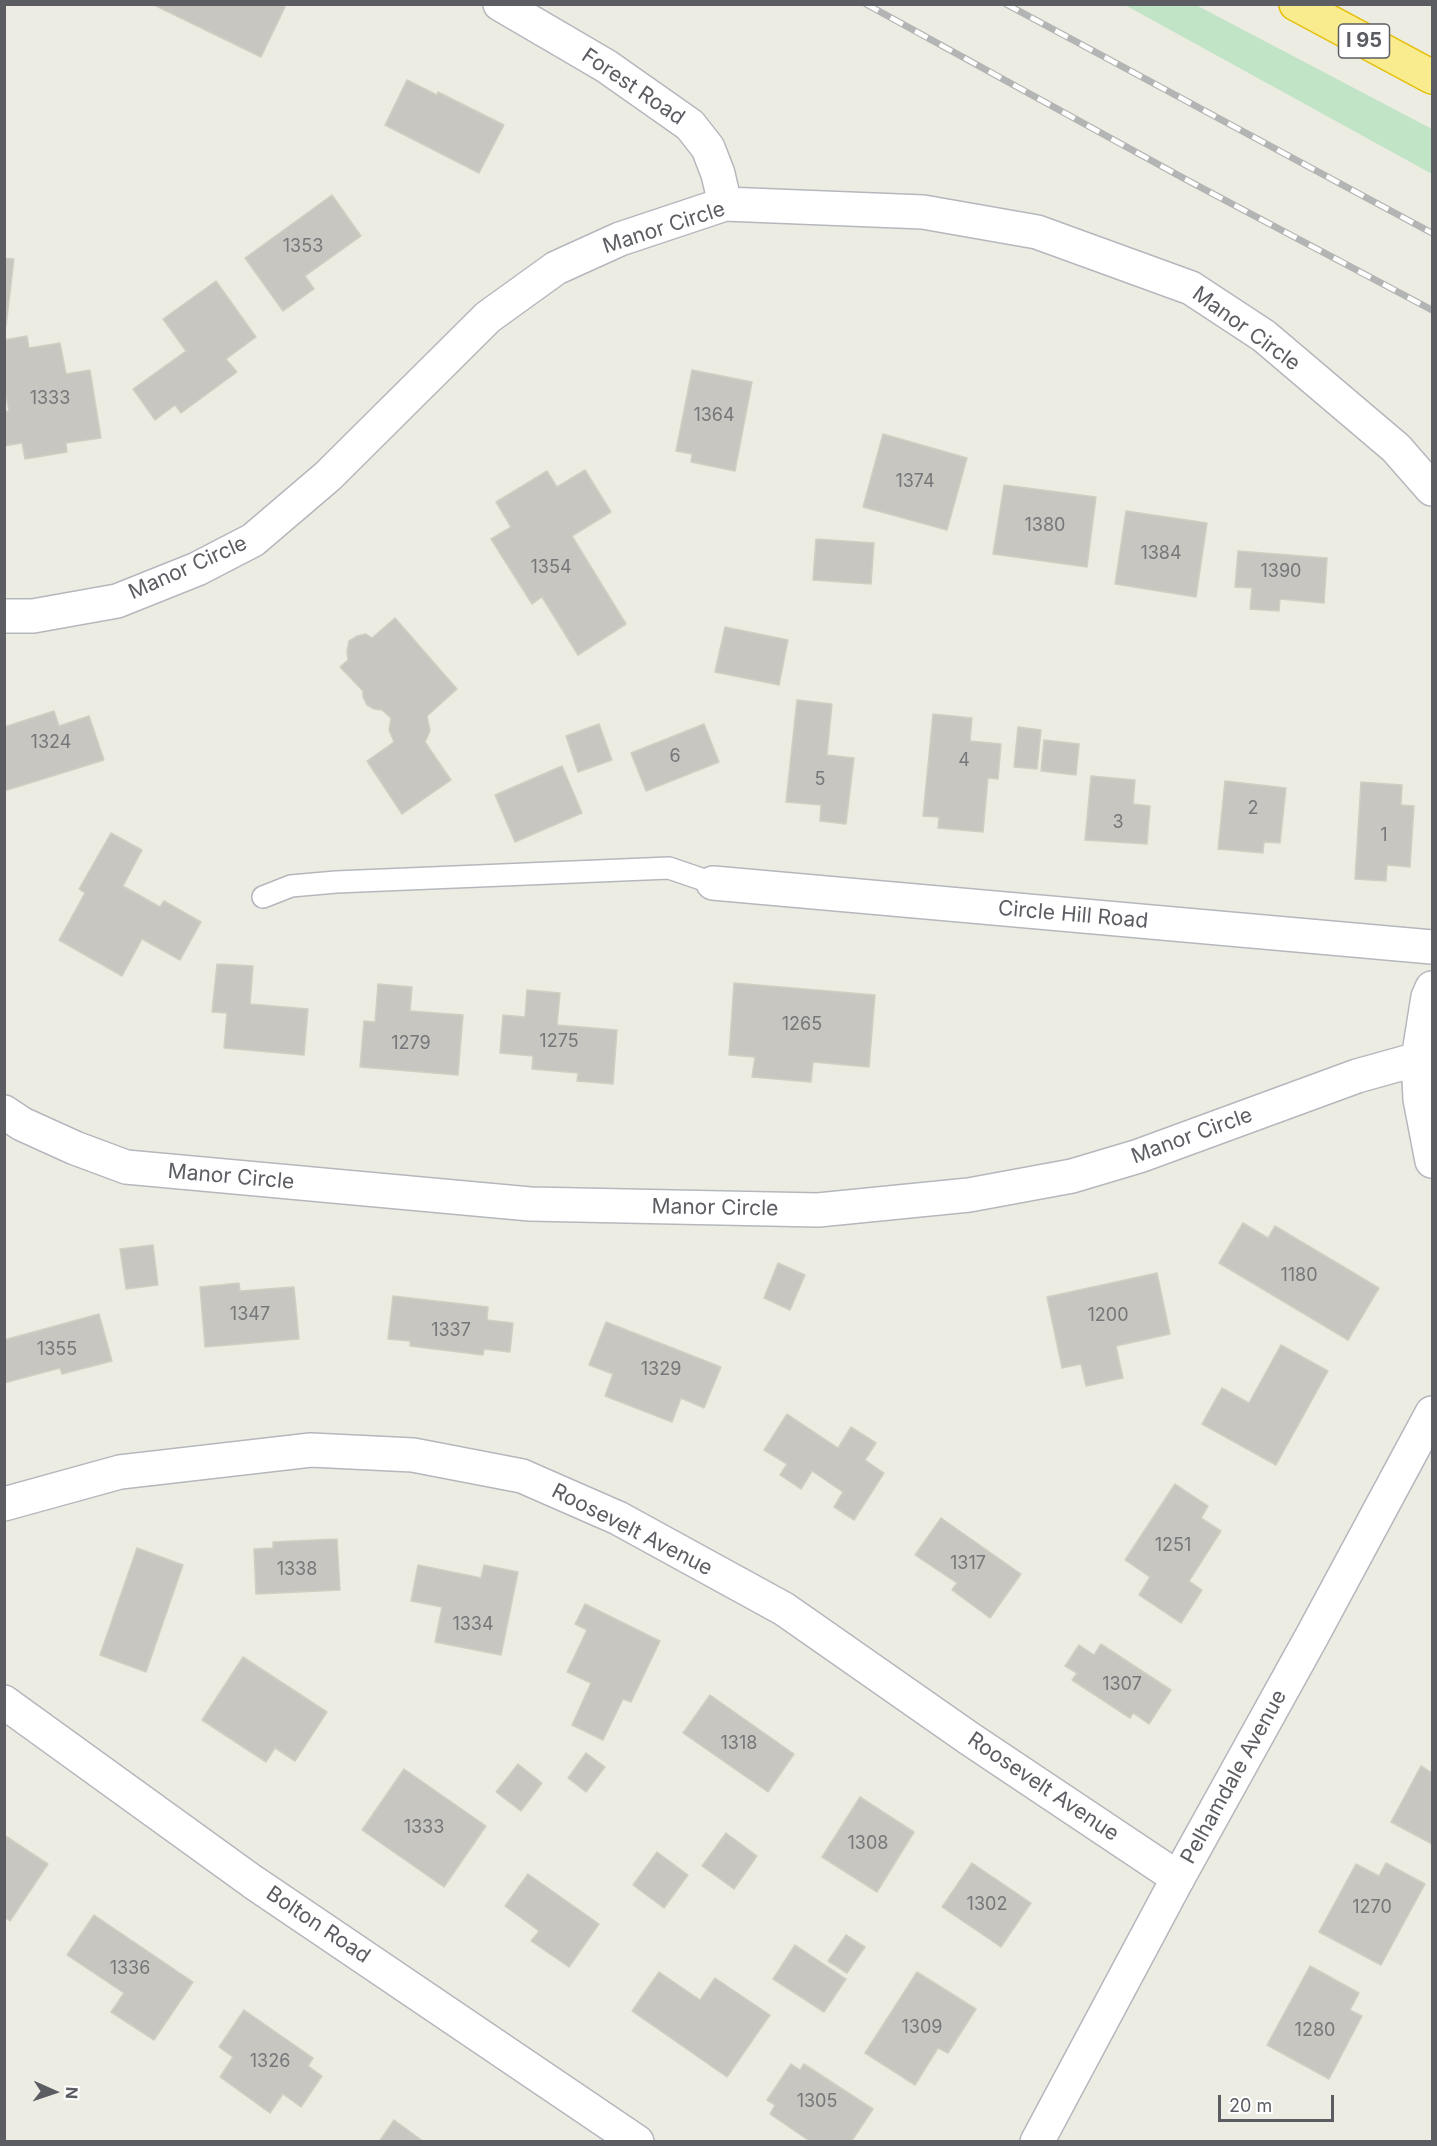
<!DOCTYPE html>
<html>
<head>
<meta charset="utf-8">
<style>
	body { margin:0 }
	#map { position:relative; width:1437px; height:2146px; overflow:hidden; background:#edece3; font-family:Inter,sans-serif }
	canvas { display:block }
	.frame { position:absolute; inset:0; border:6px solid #5b5d63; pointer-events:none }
	.north { position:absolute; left:24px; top:2062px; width:60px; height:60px; -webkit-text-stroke:4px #fff; paint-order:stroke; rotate:93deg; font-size:16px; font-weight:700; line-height:24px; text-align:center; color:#5b5d63 }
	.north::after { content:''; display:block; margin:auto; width:21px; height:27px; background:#5b5d63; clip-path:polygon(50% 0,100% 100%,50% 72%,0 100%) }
	.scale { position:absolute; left:1218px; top:2095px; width:116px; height:27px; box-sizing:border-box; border:3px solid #5b5d63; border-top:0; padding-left:8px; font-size:18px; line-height:21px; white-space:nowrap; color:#5b5d63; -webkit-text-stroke:4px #fff; paint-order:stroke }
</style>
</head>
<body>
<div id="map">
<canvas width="1437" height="2146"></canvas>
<div class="frame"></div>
<div class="north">N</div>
<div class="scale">20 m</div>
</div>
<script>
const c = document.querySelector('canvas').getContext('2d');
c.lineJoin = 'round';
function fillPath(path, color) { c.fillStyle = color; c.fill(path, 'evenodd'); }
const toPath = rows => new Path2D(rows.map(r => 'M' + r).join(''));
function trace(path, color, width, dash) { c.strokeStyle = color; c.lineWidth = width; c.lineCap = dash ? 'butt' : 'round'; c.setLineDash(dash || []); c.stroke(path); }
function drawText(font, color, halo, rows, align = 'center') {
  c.font = font + ' Inter,sans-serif'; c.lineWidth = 5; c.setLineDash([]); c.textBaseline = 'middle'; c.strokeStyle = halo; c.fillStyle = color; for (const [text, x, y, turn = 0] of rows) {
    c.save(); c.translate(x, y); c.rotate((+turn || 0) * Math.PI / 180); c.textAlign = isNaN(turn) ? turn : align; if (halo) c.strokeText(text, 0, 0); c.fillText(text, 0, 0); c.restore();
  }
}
fillPath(toPath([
	[1125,5,1196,5,1432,129,1432,174]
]), '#c0e4c5');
const building = toPath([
	[152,4,280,4,285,7,261,57,152,4],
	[407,80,437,95,438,92,504,125,479,173,385,125,407,80],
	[332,195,361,236,305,276,314,289,283,311,245,258,332,195],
	[4,258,14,259,6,326,4,326,4,258],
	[216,281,256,337,226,359,237,372,181,413,175,405,155,420,133,389,186,351,163,319,216,281],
	[27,336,29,348,60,343,66,374,90,370,101,438,66,443,67,452,25,459,22,443,4,446,4,412,9,411,4,386,4,340,27,336],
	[692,370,752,382,735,471,691,462,692,454,676,451,692,370],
	[883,434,967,458,947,530,863,507,883,434],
	[585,470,611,512,572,536,626,624,578,655,542,597,532,604,491,539,511,527,496,502,547,471,557,487,585,470],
	[1004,485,1096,497,1087,567,993,554,1004,485],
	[1126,511,1207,523,1196,597,1115,584,1126,511],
	[816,539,874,543,871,584,813,580,816,539],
	[1238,551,1327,558,1324,603,1280,599,1279,611,1250,609,1252,588,1235,587,1238,551],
	[395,618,457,689,427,716,430,731,425,742,451,780,402,814,367,761,394,742,389,730,391,718,382,710,374,709,367,705,363,697,363,691,340,667,348,660,347,651,349,641,357,636,366,634,372,638,395,618],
	[725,627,788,640,779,685,715,672,725,627],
	[797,700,832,704,827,755,854,758,846,824,820,821,821,805,786,802,797,700],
	[54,711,59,726,89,716,104,760,4,791,4,727,54,711],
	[933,714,972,718,970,741,1001,744,998,779,988,778,983,832,938,828,939,817,923,816,933,714],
	[599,724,612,760,578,772,566,736,599,724],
	[704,724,719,762,646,791,631,753,704,724],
	[1018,727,1041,730,1037,769,1014,767,1018,727],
	[1044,740,1079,744,1076,775,1041,771,1044,740],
	[562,766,582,813,515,842,495,795,562,766],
	[1091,776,1135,780,1133,804,1150,806,1147,844,1085,840,1091,776],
	[1225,781,1286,788,1280,843,1264,842,1263,853,1218,849,1225,781],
	[1361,782,1402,785,1401,805,1414,806,1410,867,1387,865,1386,881,1355,879,1361,782],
	[111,833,142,850,123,886,160,907,164,901,201,922,180,960,142,939,122,976,59,940,85,893,79,889,111,833],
	[217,964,253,966,250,1004,308,1009,304,1055,224,1048,227,1013,212,1012,217,964],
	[734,983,875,995,869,1067,813,1062,811,1082,752,1077,755,1057,729,1055,734,983],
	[378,984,412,987,410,1011,463,1015,458,1075,360,1067,364,1021,375,1022,378,984],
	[527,990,560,993,557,1025,617,1030,613,1084,577,1081,578,1073,532,1069,533,1056,500,1053,503,1015,525,1017,527,990],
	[1243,1223,1268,1238,1275,1226,1379,1288,1348,1340,1219,1263,1243,1223],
	[153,1245,158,1285,126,1289,120,1249,153,1245],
	[778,1263,805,1275,790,1310,764,1298,778,1263],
	[1157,1273,1170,1334,1116,1346,1123,1378,1086,1386,1081,1364,1062,1368,1047,1297,1157,1273],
	[239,1283,240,1291,294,1287,299,1339,205,1347,200,1287,239,1283],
	[393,1296,488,1307,487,1320,513,1323,510,1352,484,1349,483,1355,410,1346,410,1341,388,1339,393,1296],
	[99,1314,112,1361,62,1374,60,1368,4,1383,4,1340,99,1314],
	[606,1322,721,1367,704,1408,681,1398,672,1422,605,1396,613,1374,589,1365,606,1322],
	[1281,1345,1328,1371,1276,1465,1202,1424,1222,1388,1249,1403,1281,1345],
	[787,1414,838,1448,851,1427,876,1443,865,1460,884,1473,854,1520,834,1507,843,1492,812,1471,801,1489,780,1475,787,1464,764,1450,787,1414],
	[1175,1484,1208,1506,1201,1518,1221,1531,1189,1581,1202,1590,1181,1623,1139,1595,1150,1577,1125,1560,1175,1484],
	[941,1518,1021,1574,990,1618,952,1590,957,1583,915,1555,941,1518],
	[337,1539,340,1590,256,1594,254,1549,273,1548,273,1542,337,1539],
	[137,1548,183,1565,146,1672,100,1655,137,1548],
	[418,1565,481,1578,484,1565,518,1572,501,1655,435,1642,442,1607,411,1601,418,1565],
	[585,1604,660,1641,631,1702,623,1699,603,1740,572,1725,591,1683,567,1672,587,1630,575,1624,585,1604],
	[1101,1644,1171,1690,1149,1724,1133,1713,1130,1718,1072,1680,1077,1673,1065,1666,1079,1645,1094,1655,1101,1644],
	[243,1657,327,1712,295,1761,275,1748,266,1762,202,1720,243,1657],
	[710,1695,794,1754,768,1792,683,1733,710,1695],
	[586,1753,605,1767,586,1792,568,1778,586,1753],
	[518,1764,542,1783,521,1811,496,1792,518,1764],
	[1421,1766,1432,1773,1432,1844,1391,1822,1421,1766],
	[404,1769,486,1826,444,1887,362,1830,404,1769],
	[860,1797,914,1832,877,1892,822,1857,860,1797],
	[726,1833,757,1856,734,1889,702,1866,726,1833],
	[4,1835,48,1864,10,1921,4,1917,4,1835],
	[657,1852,688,1875,664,1908,633,1885,657,1852],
	[972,1863,1031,1903,1001,1947,942,1907,972,1863],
	[1386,1863,1425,1884,1381,1965,1319,1932,1356,1864,1379,1876,1386,1863],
	[528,1874,599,1924,569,1967,531,1941,539,1931,505,1906,528,1874],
	[94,1915,193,1982,154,2040,111,2012,124,1993,67,1955,94,1915],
	[846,1935,865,1947,847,1973,828,1961,846,1935],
	[795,1945,846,1979,824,2012,773,1979,795,1945],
	[1310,1966,1359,1993,1350,2010,1362,2016,1329,2079,1267,2045,1310,1966],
	[659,1972,700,2000,715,1978,770,2015,727,2077,632,2011,659,1972],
	[917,1972,976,2009,948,2053,938,2048,915,2085,865,2053,917,1972],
	[244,2010,313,2058,308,2066,322,2076,301,2107,283,2094,270,2113,220,2077,233,2057,219,2047,244,2010],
	[791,2064,800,2070,804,2064,873,2109,851,2142,811,2142,770,2114,775,2105,767,2100,791,2064],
	[394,2120,424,2142,379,2142,394,2120]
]);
fillPath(building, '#c8c6c0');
trace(building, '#d1cfc1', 1.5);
const service = toPath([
	[263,897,291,886,336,882,669,868,713,883]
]);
const minor = toPath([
	[500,4,606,66,690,125,708,148,718,174,725,204],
	[4,616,33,616,117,601,197,569,253,540,328,476,488,317,556,268,620,239,725,204,923,212,1037,232,1191,288,1264,336,1396,448,1432,489],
	[713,883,1432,947],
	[1432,988,1428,997,1418,1059,1420,1099,1432,1161],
	[4,1112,22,1124,75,1148,126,1167,530,1204,818,1210,969,1195,1072,1176,1139,1156,1357,1076,1418,1059],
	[4,1504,120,1472,311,1450,413,1455,522,1476,618,1518,784,1609,970,1739,1178,1878],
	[4,1702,253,1882,637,2142]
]);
const tertiary = toPath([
	[1037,2142,1178,1878,1312,1636,1432,1413]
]);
const motorway = toPath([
	[1296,4,1432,77]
]);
trace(service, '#b5b7bd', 24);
trace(minor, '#b5b7bd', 36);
trace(tertiary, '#b5b7bd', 36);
trace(motorway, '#e6bf0a', 36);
trace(service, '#fff', 21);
trace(minor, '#fff', 33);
trace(tertiary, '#fff', 33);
trace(motorway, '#f8ec8f', 33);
const rail = toPath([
	[866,4,1185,179,1432,310],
	[1006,4,1432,233]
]);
trace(rail, '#b3b4b4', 7);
trace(rail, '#fff', 4.5, [14]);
drawText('18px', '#76777a', null, [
	["1353",303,247],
	["1333",50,399],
	["1364",714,416],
	["1374",915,482],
	["1380",1045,526],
	["1384",1161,554],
	["1354",551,568],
	["1390",1281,572],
	["1324",51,743],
	["6",675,757],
	["4",964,761],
	["5",820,780],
	["2",1253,809],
	["3",1118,823],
	["1",1384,836],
	["1265",802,1025],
	["1275",559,1042],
	["1279",411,1044],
	["1180",1299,1276],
	["1347",250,1315],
	["1200",1108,1316],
	["1337",451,1331],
	["1355",57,1350],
	["1329",661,1370],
	["1251",1173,1546],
	["1317",968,1564],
	["1338",297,1570],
	["1334",473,1625],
	["1307",1122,1685],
	["1318",739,1744],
	["1333",424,1828],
	["1308",868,1844],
	["1302",987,1905],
	["1270",1372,1908],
	["1336",130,1969],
	["1309",922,2028],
	["1280",1315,2031],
	["1326",270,2062],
	["1305",817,2102]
]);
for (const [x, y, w] of [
	[1364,41,51]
]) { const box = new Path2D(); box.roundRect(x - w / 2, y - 17, w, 34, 4.5); c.fillStyle = '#fff'; c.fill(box); trace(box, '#5b5d63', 1.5); }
drawText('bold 20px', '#5b5d63', null, [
	["I 95",1364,41]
]);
drawText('21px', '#5b5d63', '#fff', [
	["Forest Road",633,87,34],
	["Manor Circle",664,228,-18],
	["Manor Circle",1246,329,36],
	["Manor Circle",188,568,-24],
	["Circle Hill Road",1073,915,5],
	["Manor Circle",1192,1136,-20],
	["Manor Circle",231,1177,5],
	["Manor Circle",715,1208,1],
	["Roosevelt Avenue",632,1530,27],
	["Pelhamdale Avenue",1234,1777,-61],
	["Roosevelt Avenue",1043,1787,34],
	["Bolton Road",318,1925,34]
]);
</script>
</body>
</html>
